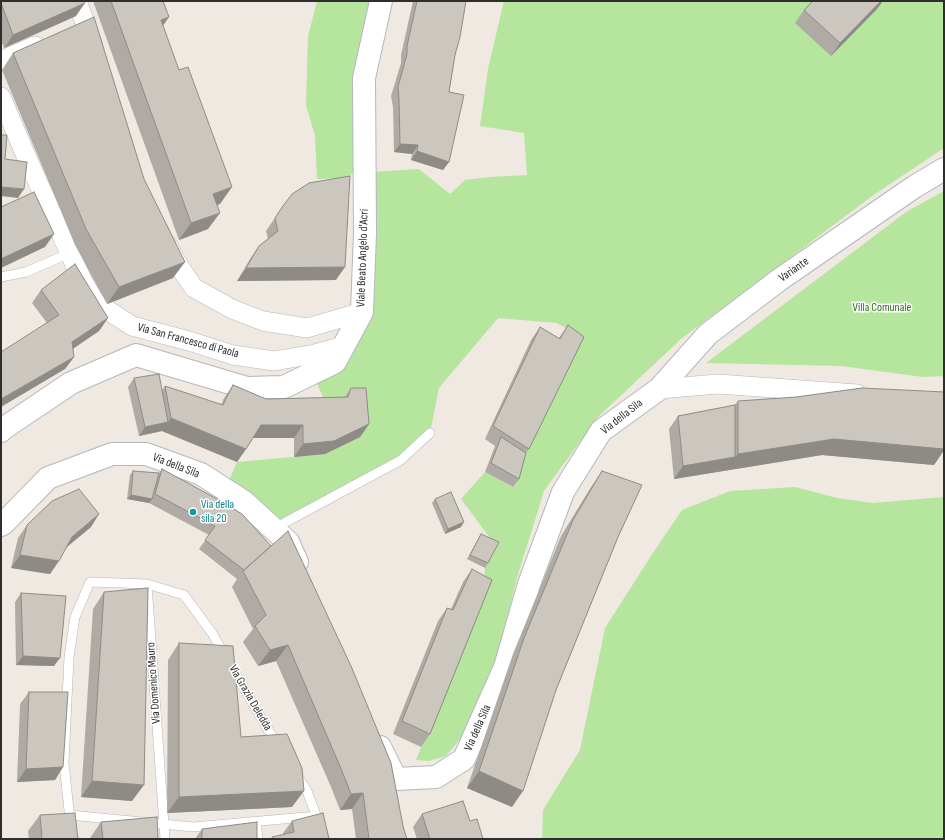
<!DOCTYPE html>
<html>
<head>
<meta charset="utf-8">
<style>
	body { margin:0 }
	#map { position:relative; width:945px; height:840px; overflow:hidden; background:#efe9e1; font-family:"Sofia Sans Condensed",sans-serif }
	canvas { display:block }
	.frame { position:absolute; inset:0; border:2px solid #2e2e2e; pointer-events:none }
</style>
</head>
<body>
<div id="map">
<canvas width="945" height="840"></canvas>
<div class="frame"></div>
</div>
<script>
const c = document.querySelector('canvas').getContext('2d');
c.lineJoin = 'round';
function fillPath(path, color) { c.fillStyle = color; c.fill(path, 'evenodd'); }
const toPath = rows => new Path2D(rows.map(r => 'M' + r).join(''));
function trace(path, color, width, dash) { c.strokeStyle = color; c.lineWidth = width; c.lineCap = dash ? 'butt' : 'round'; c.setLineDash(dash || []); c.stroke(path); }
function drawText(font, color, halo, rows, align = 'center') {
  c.font = font + ' "Sofia Sans Condensed",sans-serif'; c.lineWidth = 3; c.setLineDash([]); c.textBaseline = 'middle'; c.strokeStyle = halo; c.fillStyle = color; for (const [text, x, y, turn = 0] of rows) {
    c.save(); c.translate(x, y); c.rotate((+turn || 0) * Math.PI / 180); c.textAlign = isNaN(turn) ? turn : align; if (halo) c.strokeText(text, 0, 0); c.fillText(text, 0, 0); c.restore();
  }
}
fillPath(toPath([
	[317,1,381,1,365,70,373,172,419,169,450,194,465,180,490,177,527,175,524,133,480,126,488,69,504,1,816,1,877,9,883,1,944,1,944,148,875,194,681,339,598,417,544,491,517,578,496,662,466,732,446,756,429,761,416,760,483,592,485,568,496,546,461,499,485,472,512,487,520,462,578,335,557,323,498,318,439,388,430,433,401,460,273,529,225,490,237,462,325,454,325,401,312,373,362,313,364,168,343,178,317,179,315,136,306,105,308,37],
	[944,191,944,376,923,377,841,366,706,363,906,212],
	[795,487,837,498,873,503,944,497,944,839,542,839,543,810,580,750,605,628,651,556,682,510,730,491]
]), '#b6e59e');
const service = toPath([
	[1,277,26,272,70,253],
	[273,529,401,460,430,433],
	[147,584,184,595,212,633,267,728,277,744],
	[297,775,307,791,325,839],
	[70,815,193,827,317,816],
	[256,822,258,839],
	[72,839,64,763,69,657,75,617,90,582,147,584,165,839]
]);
const minor = toPath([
	[77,1,93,45],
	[1,61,35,46],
	[1,97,26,156,82,280,95,302,132,326,189,341,233,355,274,361,315,354,344,346],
	[168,246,177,263,194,288,232,309,263,321,307,328,362,312],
	[659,389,718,384,857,394]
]);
const secondary = toPath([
	[1,431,4,428,71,383,136,355,247,388,284,387,335,362,362,312,365,233,364,78,381,1],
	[1,525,3,524,48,478,112,454,146,454,201,474,243,501,288,542,297,562],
	[380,747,396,779,436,777,464,759,505,667,529,584,563,492,601,431,659,389,708,334,779,280,914,187,944,169]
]);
trace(service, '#b4b7c1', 10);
trace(minor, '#b4b7c1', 20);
trace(secondary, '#b4b7c1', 24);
trace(service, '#fff', 9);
trace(minor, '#fff', 19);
trace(secondary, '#fff', 22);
fillPath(toPath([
	[1,1,76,16,4,48,1,40],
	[93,1,163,1,163,26,220,204,217,205,208,229,179,240],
	[413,1,466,1,455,55,449,92,449,162,443,170,411,160,412,154,394,152,393,107,391,96,401,63,401,55],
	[813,1,883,1,877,9,831,56,795,23,804,10],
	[13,53,173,278,107,304,75,245,2,70],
	[283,206,336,280,237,281,250,259,259,246,268,239,266,231],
	[41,290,108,318,99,331,73,348,74,357,65,369,47,323,32,303],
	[568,325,529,449,526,453,519,479,513,487,485,472,495,446,485,439,531,340,540,327,559,338],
	[134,378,162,390,165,386,221,405,224,398,233,385,266,399,345,397,351,388,369,424,360,437,325,454,294,457,294,438,253,438,246,449,237,462,162,431,139,436,128,387],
	[944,392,944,450,934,465,822,455,674,479,669,429,678,416,735,405,738,401],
	[162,469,217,499,403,826,407,839,356,839,352,809,340,810,331,787,276,661,258,666,243,642,253,629,232,587,237,579,199,549,209,535,149,503,127,499,130,475,133,471,159,473],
	[602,471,618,537,556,690,512,807,467,788,513,654,561,536,591,487],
	[435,499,461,527,445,534,432,503],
	[27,525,91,527,67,547,50,574,11,568,18,538],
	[481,534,488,563,485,568,467,559],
	[472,569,430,734,421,747,393,734,438,621,447,608,451,609,463,582],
	[104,592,132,801,81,797,93,609],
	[21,593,54,666,16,665,15,602],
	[179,643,241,737,292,807,167,813,168,660],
	[29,692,63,767,55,780,17,782,20,704],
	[422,814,470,821,483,839,417,839,413,827],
	[40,815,78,839,29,839,28,831],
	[292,821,329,839,271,839,272,837,283,835,283,833],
	[101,822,158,839,90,839,90,838],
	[202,829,257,839,195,839]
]), '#afaba4');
fillPath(toPath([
	[881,1,883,1,877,9,831,56,840,43],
	[85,3,76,16,4,48,13,35],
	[169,17,157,34,161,20],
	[400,144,418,145,412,154,394,152],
	[417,151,449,162,443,170,411,160],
	[1,187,24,189,18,198,1,196],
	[232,187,220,204,202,210,213,194],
	[220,213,208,229,179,240,191,223],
	[54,234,45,247,1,268,1,258],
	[185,262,173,278,107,304,119,287],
	[345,267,336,280,237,281,246,268],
	[108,318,99,331,64,355,72,342],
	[74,357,65,369,1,407,1,399],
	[171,418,246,449,237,462,162,431,139,436,145,427,168,422],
	[369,424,360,437,325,454,294,457,303,444],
	[261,425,303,425,294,438,252,438],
	[834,439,944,449,944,450,934,465,822,455,674,479,683,466,735,457,738,454],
	[131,495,152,499,149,503,127,499],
	[99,514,91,527,63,550,72,537],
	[464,522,461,527,445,534,448,529],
	[20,555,59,561,50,574,11,568],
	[288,645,276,661,258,666,270,650],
	[23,656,60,658,54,666,16,665],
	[63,767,55,780,17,782,26,769],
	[479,771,523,791,512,807,467,788],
	[92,781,144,785,132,801,81,797],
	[304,791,292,807,167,813,179,797],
	[363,793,352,809,340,810,351,794]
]), '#8e8b86');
const building = toPath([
	[1,1,84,1,85,3,13,35,1,3,1,1],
	[111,1,163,1,169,17,161,20,179,70,188,67,232,187,213,194,220,213,191,223,111,1],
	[417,1,466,1,460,37,455,55,449,92,464,95,449,162,417,151,418,145,400,144,399,99,398,87,407,54,407,46,417,1],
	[813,1,881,1,840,43,804,10,813,1],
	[94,17,144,179,185,262,119,287,86,229,13,53,94,17],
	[1,135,7,135,5,159,27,162,24,189,1,187,1,135],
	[350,176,345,267,246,268,259,246,278,231,275,218,283,206,292,194,309,183,350,176],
	[34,192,54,234,3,258,1,258,1,207,34,192],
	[75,264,108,318,72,342,74,357,1,399,1,352,59,315,41,290,75,264],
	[568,325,584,337,529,449,493,426,540,327,560,339,568,325],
	[159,374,168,422,145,427,134,378,159,374],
	[233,385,266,399,348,397,351,388,366,388,369,424,334,441,303,444,303,425,261,425,246,449,171,418,165,386,223,405,233,385],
	[862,388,944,392,944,449,834,439,738,454,738,401,796,397,862,388],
	[735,405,735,457,683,466,678,416,735,405],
	[501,437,526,453,519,479,491,463,501,437],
	[162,469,217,499,242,514,271,546,244,570,205,540,215,526,155,494,162,469],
	[133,471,159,473,152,499,131,495,133,471],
	[602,471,642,485,618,537,556,690,523,791,479,771,524,638,573,520,602,471],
	[79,489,99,514,72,537,59,561,20,555,27,525,52,501,79,489],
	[451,492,464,522,448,529,435,499,451,492],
	[288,531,351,666,391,763,403,826,407,839,369,839,363,793,351,794,342,771,288,645,270,650,255,626,266,615,243,571,288,531],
	[481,534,499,542,488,563,470,555,481,534],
	[472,569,492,580,430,734,402,721,447,608,453,610,472,569],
	[148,588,144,785,92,781,104,592,148,588],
	[21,593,66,596,60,658,23,656,21,593],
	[179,643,233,646,241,737,287,734,302,768,304,791,179,797,179,643],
	[29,692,68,692,63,767,26,769,29,692],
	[463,801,470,821,477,819,483,839,430,839,422,814,463,801],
	[75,813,78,839,42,839,40,815,75,813],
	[323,813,329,839,273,839,272,837,294,832,292,821,323,813],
	[157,817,158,839,103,839,101,822,157,817],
	[257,822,257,839,202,839,202,829,257,822]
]);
fillPath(building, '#cbc7bf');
trace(building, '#8e8b86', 1);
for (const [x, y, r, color] of [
	[193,512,4,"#0f9aa8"]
]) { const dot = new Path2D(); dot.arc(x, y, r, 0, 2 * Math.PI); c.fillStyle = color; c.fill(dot); trace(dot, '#fff', 1.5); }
drawText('12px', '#2e2e2e', '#fff', [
	["Viale Beato Angelo d'Acri",363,258,-88],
	["Variante",794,270,-35],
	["Via San Francesco di Paola",188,341,15],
	["Via della Sila",622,417,-38],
	["Via della Sila",176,466,21],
	["Via Domenico Mauro",154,683,-94],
	["Via Grazia Deledda",250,698,60],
	["Via della Sila",478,728,-66]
]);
drawText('12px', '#2c6e1b', '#fff', [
	["Villa Comunale",882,308]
]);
drawText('12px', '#0d838f', '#fff', [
	["Via della",201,505],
	["sila 20",201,519]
], 'left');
</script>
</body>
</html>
